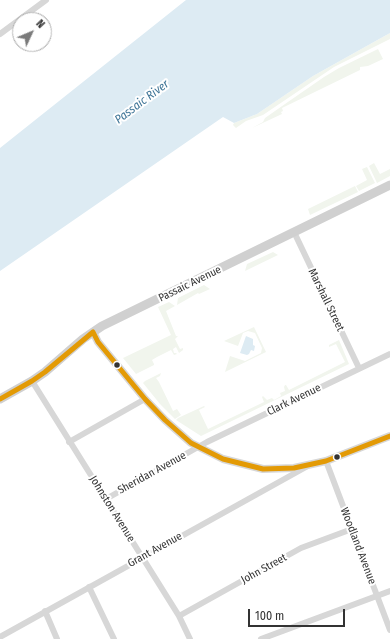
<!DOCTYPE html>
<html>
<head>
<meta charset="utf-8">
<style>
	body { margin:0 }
	#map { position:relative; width:390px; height:639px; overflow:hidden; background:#fff; font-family:"Fira Sans Condensed",sans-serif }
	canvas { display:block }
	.north { position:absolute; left:12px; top:12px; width:40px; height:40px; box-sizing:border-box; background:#fff; border:1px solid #adadad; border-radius:50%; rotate:46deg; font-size:11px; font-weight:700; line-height:16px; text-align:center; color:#333 }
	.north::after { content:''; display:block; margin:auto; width:14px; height:18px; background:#7a7a7a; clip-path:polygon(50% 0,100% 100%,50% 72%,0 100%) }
	.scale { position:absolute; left:248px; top:609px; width:97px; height:18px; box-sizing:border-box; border:2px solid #333; border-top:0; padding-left:5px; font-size:12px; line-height:14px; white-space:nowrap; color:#333; -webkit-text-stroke:3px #fff; paint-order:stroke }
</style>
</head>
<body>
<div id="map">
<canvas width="390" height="639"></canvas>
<div class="north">N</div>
<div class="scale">100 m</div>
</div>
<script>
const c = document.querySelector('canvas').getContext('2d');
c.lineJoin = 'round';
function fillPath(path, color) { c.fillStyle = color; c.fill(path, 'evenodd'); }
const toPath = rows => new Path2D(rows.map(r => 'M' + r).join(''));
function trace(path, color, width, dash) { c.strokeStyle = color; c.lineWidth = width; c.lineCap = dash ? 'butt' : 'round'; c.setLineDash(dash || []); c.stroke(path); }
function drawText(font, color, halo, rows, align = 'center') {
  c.font = font + ' "Fira Sans Condensed",sans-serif'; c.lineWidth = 4; c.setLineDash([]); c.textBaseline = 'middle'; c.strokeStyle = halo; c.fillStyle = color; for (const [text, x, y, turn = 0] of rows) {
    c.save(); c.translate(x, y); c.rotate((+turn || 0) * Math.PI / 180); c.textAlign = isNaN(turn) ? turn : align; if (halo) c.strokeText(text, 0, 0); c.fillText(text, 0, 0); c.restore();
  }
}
fillPath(toPath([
	[390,33,390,39,334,67,263,115,246,121,236,128,233,125,234,123,257,114,313,76],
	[378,49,383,59,368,66,360,67,360,70,282,108,283,111,281,112,282,114,252,128,263,122,265,118,285,104,324,77,339,68],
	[374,163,380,174,390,169,390,176,377,183,369,166],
	[367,167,375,183,359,191,356,186,367,180,362,169],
	[355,186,358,192,310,215,308,209],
	[273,252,278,255,245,271,247,264],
	[204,285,210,289,199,294,198,293,177,305,178,298],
	[169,302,175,306,166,311,176,336,178,336,175,339,180,349,183,348,183,350,179,353,176,347,173,349,174,353,176,353,177,354,174,355,171,350,157,357,152,360,154,364,154,365,136,374,123,358,171,335,158,307],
	[254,327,266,352,225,372,230,356,245,361,261,353,262,348,255,333,248,331,243,333,238,346,224,341],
	[339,340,349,364,201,436,176,420,178,418,204,406,205,407,199,410,208,429,264,402,262,397,263,396,267,400,272,398,274,400,281,396,280,393,285,391,284,387,285,385,286,385,289,390,345,362,336,344,329,347,329,345],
	[161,373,160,376,156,378,159,382,173,411,177,409,181,415,175,419,160,404,143,383,145,381]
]), '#f1f5ed');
fillPath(toPath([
	[186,0,390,0,390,33,313,76,257,114,234,123,223,117,0,271,0,148],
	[246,336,253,339,253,345,255,346,254,351,251,350,249,354,247,355,240,353]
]), '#ddebf3');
trace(toPath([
	[0,34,46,0],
	[294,232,359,368],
	[32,381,179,616,190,639],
	[69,442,145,399],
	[326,461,390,630],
	[106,499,207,442,390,354],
	[89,587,114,639],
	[45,611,57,639],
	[179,616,301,548,352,529],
	[0,637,306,467],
	[261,639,390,591]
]), '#d7d7d7', 6);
trace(toPath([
	[93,332,98,342,145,399,165,420,191,443,223,459,263,469,294,468,326,461,390,436]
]), '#d7d7d7', 8);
trace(toPath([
	[0,399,32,381,45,372,83,339,102,326,390,185]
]), '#d0d0d0', 9);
trace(toPath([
	[0,399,32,381,45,372,93,332,98,342,145,399,165,420,191,443,223,459,263,469,294,468,326,461,390,436]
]), '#e39a05', 5);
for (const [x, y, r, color] of [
	[117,365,3.5,"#333"],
	[337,457,3.5,"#333"]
]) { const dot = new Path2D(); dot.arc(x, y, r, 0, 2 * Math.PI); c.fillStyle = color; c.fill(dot); trace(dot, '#fff', 1.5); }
drawText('11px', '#333', '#fff', [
	["Passaic Avenue",190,284,-26],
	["Marshall Street",326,300,64],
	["Clark Avenue",294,400,-26],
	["Sheridan Avenue",152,473,-29],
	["Johnston Avenue",112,509,58],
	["Woodland Avenue",358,546,69],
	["Grant Avenue",155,550,-29],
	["John Street",264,569,-29]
]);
drawText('italic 12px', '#3f7597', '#fff', [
	["Passaic River",142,102,-37]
]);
</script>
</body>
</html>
